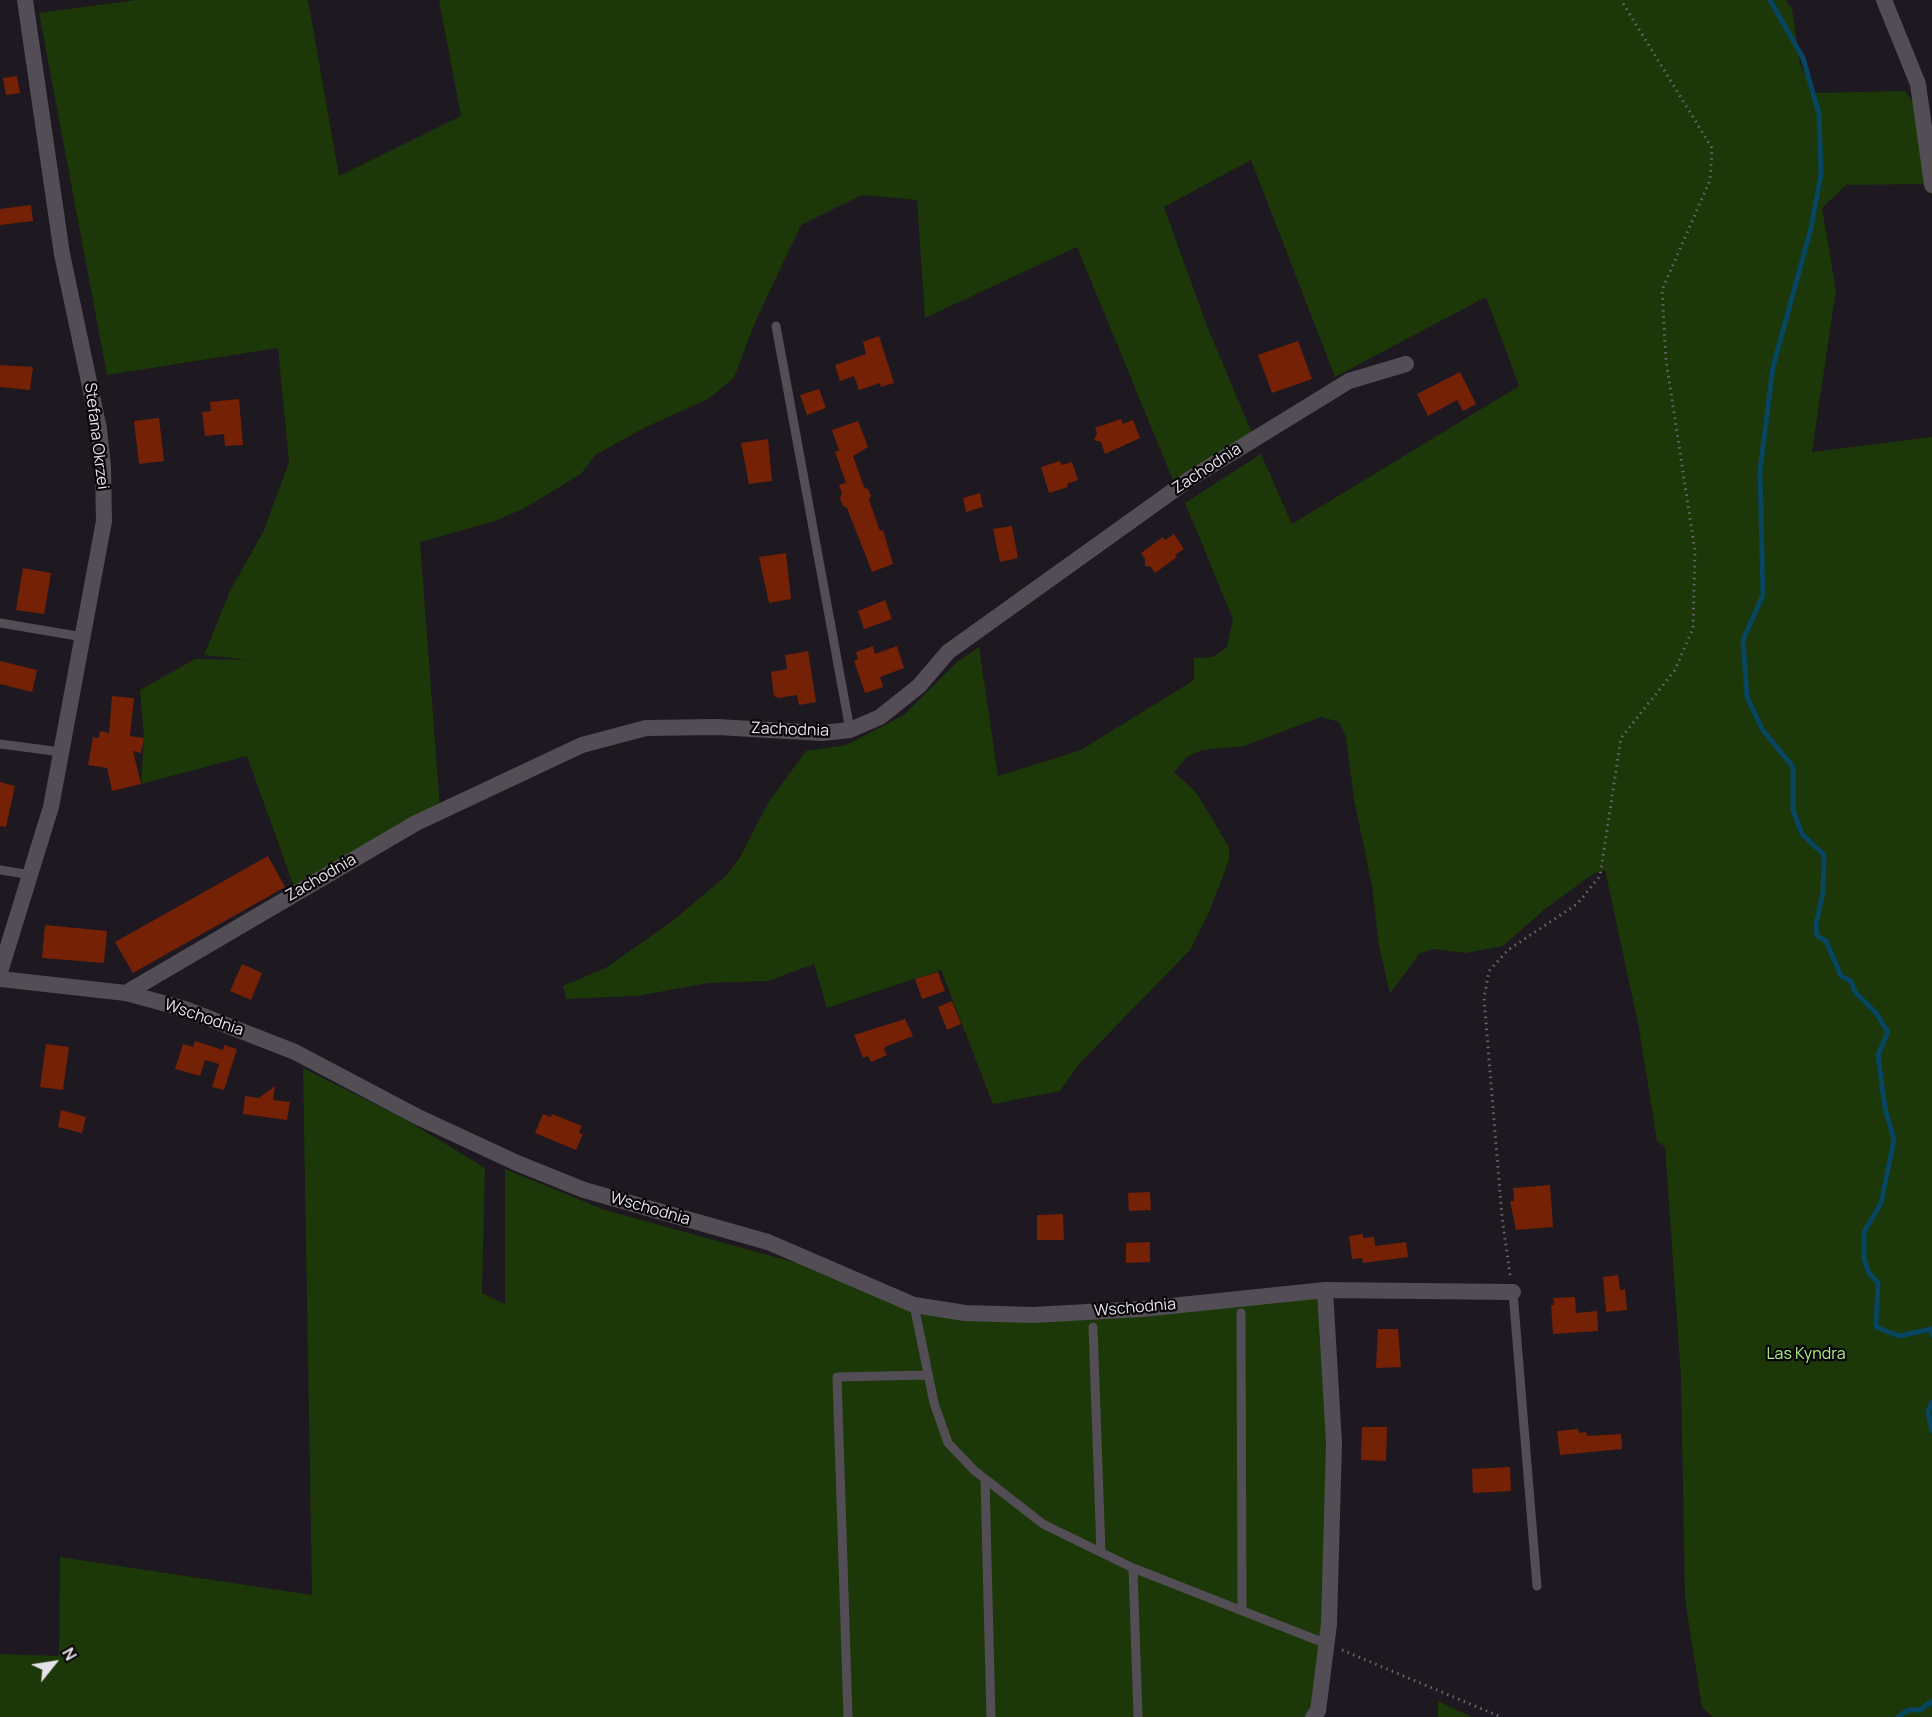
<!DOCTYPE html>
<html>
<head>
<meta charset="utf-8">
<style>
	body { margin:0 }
	#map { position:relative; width:1932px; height:1717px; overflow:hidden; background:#1e1820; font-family:Manrope,sans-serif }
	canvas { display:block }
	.north { position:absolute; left:24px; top:1633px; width:60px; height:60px; -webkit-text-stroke:4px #070508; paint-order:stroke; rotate:60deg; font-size:16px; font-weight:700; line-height:24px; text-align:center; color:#e5e2e7 }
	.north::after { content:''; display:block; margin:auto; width:21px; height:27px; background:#e5e2e7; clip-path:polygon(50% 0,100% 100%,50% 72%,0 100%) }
</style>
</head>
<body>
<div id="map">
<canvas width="1932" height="1717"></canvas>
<div class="north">N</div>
</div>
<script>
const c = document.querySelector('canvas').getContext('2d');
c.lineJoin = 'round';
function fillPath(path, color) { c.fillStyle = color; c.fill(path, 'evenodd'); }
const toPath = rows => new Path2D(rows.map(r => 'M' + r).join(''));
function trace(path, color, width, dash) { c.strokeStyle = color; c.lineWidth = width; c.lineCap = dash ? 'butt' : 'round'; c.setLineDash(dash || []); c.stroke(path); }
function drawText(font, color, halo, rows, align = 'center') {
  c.font = font + ' Manrope,sans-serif'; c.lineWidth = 4.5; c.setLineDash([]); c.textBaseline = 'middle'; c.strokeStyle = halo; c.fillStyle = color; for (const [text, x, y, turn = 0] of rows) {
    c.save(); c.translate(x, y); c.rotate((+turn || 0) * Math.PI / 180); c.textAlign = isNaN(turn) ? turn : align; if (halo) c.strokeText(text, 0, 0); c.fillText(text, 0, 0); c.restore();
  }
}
fillPath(toPath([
	[136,0,308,0,339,176,461,116,439,0,1786,0,1792,9,1800,64,1814,93,1905,91,1932,129,1932,195,1924,184,1846,185,1822,208,1836,290,1812,452,1932,437,1932,1717,1713,1717,1702,1708,1685,1599,1681,1377,1665,1147,1657,1141,1638,1023,1605,870,1593,874,1545,909,1503,946,1466,953,1432,949,1419,954,1390,994,1379,946,1372,886,1354,799,1346,737,1339,722,1321,717,1244,746,1202,750,1187,757,1174,772,1196,792,1229,847,1229,860,1208,915,1190,950,1080,1063,1060,1091,993,1104,941,970,827,1008,814,964,768,981,709,983,637,996,566,999,563,986,607,967,671,922,726,876,739,859,768,803,806,751,846,745,904,715,957,662,979,647,998,776,1081,750,1194,680,1194,658,1213,657,1227,647,1233,619,1185,503,1261,454,1292,524,1519,386,1486,297,1335,377,1251,160,1164,207,1207,326,1252,433,1175,485,1077,247,925,318,917,200,862,195,801,225,756,320,734,378,708,399,644,428,595,455,581,474,523,509,492,522,420,542,440,808,294,887,247,756,141,784,144,737,140,690,195,659,249,660,204,655,230,591,264,530,289,462,278,348,107,375,39,13],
	[303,1068,403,1118,485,1168,482,1293,505,1304,505,1169,605,1210,815,1268,933,1313,1333,1295,1321,1717,0,1717,0,1654,59,1656,60,1557,312,1595],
	[1438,1701,1472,1717,1438,1717]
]), '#1c3708');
trace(toPath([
	[1770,0,1803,58,1819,114,1821,174,1811,228,1773,367,1760,471,1763,595,1743,640,1747,697,1762,729,1793,767,1793,810,1802,834,1824,855,1823,892,1816,925,1817,936,1826,941,1841,976,1851,981,1855,992,1876,1013,1888,1032,1878,1055,1885,1108,1894,1140,1881,1203,1864,1232,1864,1259,1869,1273,1878,1283,1876,1327,1899,1336,1931,1329,1932,1335],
	[1932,1402,1928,1412,1932,1431],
	[1898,1717,1908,1710,1920,1710,1932,1701]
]), '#084560', 5);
fillPath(toPath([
	[17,76,20,93,6,95,3,78],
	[31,205,33,221,0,225,0,209],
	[879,336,894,383,881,387,880,383,859,390,854,376,840,381,835,365,866,354,863,342],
	[1298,341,1312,379,1272,393,1258,355],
	[0,365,33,367,30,390,0,387],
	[1460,372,1476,404,1463,411,1457,400,1428,416,1417,394],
	[819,389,826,408,807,415,800,395],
	[239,399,243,445,225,446,224,434,205,436,202,412,211,411,210,402],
	[159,418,164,461,139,464,134,421],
	[1121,419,1123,424,1133,420,1140,438,1105,454,1101,442,1094,440,1097,433,1095,428],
	[858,421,868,447,853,456,864,487,868,489,871,496,869,500,880,531,883,530,893,564,872,572,847,508,843,506,840,498,842,494,839,485,846,483,835,452,839,450,832,430],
	[768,439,772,481,749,484,741,443],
	[1060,461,1062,465,1072,462,1078,480,1067,484,1068,487,1049,493,1041,467],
	[980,493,983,507,966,512,963,498],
	[1012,526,1018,558,1000,562,993,529],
	[1174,534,1184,549,1175,555,1177,557,1155,573,1151,567,1145,566,1145,559,1141,553,1163,537,1165,540],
	[786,553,791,599,769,603,759,557],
	[23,568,51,573,44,614,16,610],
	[885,600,892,619,864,629,858,611],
	[873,646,875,654,897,646,904,668,880,677,883,687,865,693,854,661,858,659,856,652],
	[808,651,816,702,799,705,797,695,778,698,774,696,771,672,787,669,785,655],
	[0,661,37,670,32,692,0,684],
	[112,696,134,698,130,736,144,738,141,753,133,751,141,784,112,791,107,768,88,765,93,737,99,738,100,731,109,733],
	[0,782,15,786,6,827,0,826],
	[268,856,285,887,133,973,115,942],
	[45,925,107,931,104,963,42,958],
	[242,964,262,973,251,1000,230,991],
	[938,972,945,991,922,999,915,979],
	[952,1001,961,1024,947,1030,938,1007],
	[905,1019,913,1036,887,1046,884,1049,887,1055,871,1062,868,1056,863,1058,854,1035],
	[195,1041,223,1050,224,1045,237,1049,224,1090,212,1087,219,1064,205,1060,200,1076,175,1069,183,1044,193,1047],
	[46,1044,69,1047,63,1090,40,1087],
	[275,1086,273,1100,290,1102,287,1120,243,1114,245,1096,259,1098],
	[61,1110,86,1117,82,1133,58,1127],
	[543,1114,551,1117,552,1114,582,1126,579,1133,583,1134,576,1150,535,1133],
	[1550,1185,1553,1227,1516,1230,1510,1201,1514,1201,1513,1188],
	[1150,1192,1151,1210,1129,1211,1128,1193],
	[1063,1214,1064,1240,1037,1240,1037,1215],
	[1363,1234,1363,1238,1374,1237,1375,1246,1406,1242,1408,1257,1363,1263,1362,1258,1352,1259,1349,1236],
	[1150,1242,1150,1262,1126,1263,1126,1243],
	[1618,1275,1620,1290,1625,1289,1627,1310,1606,1312,1603,1277],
	[1575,1297,1576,1313,1597,1311,1598,1331,1553,1334,1551,1305,1554,1305,1553,1298],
	[1378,1329,1398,1329,1401,1367,1376,1368],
	[1362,1427,1387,1427,1386,1461,1361,1460],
	[1578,1429,1579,1433,1586,1432,1587,1436,1621,1434,1622,1449,1560,1455,1557,1431],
	[1510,1467,1511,1491,1473,1493,1472,1469]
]), '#752106');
trace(toPath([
	[1510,1275,1502,1217,1484,998,1489,971,1508,950,1577,904,1600,876,1621,738,1675,670,1693,628,1695,551,1666,360,1662,290,1710,180,1712,148,1621,0],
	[1342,1650,1501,1717]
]), '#6b666d', 3, [1.5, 4.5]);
trace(toPath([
	[776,326,850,730],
	[0,623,83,637],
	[0,744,61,752],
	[0,870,31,875],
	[1513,1292,1537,1586],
	[914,1305,934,1403,948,1443,975,1471,1043,1524,1133,1568],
	[1241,1313,1242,1610],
	[1093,1327,1101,1552],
	[985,1479,991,1717],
	[848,1717,837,1377,928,1375],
	[1138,1717,1133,1568,1327,1644]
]), '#534d56', 9);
trace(toPath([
	[1884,0,1918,84,1932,185],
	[0,972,51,807,104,521,103,467,99,429,62,254,25,0],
	[0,979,126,993,185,1009,295,1052,418,1117,517,1163,584,1190,768,1242,914,1305,965,1313,1033,1315,1142,1309,1325,1290,1513,1292],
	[126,993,416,823,582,745,646,728,717,727,822,733,850,730,880,717,919,686,948,652,1191,478,1349,381,1406,364],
	[1313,1717,1318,1711,1329,1624,1334,1443,1325,1290]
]), '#534d56', 16);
drawText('16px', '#e5e2e7', '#070508', [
	["Stefana Okrzei",96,436,83],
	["Zachodnia",1207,469,-33],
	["Zachodnia",790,730,2],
	["Zachodnia",321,878,-30],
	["Wschodnia",204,1018,19],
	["Wschodnia",650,1209,16],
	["Wschodnia",1135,1308,-5]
]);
drawText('16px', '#aeef86', '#070508', [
	["Las Kyndra",1806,1355]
]);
</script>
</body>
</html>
